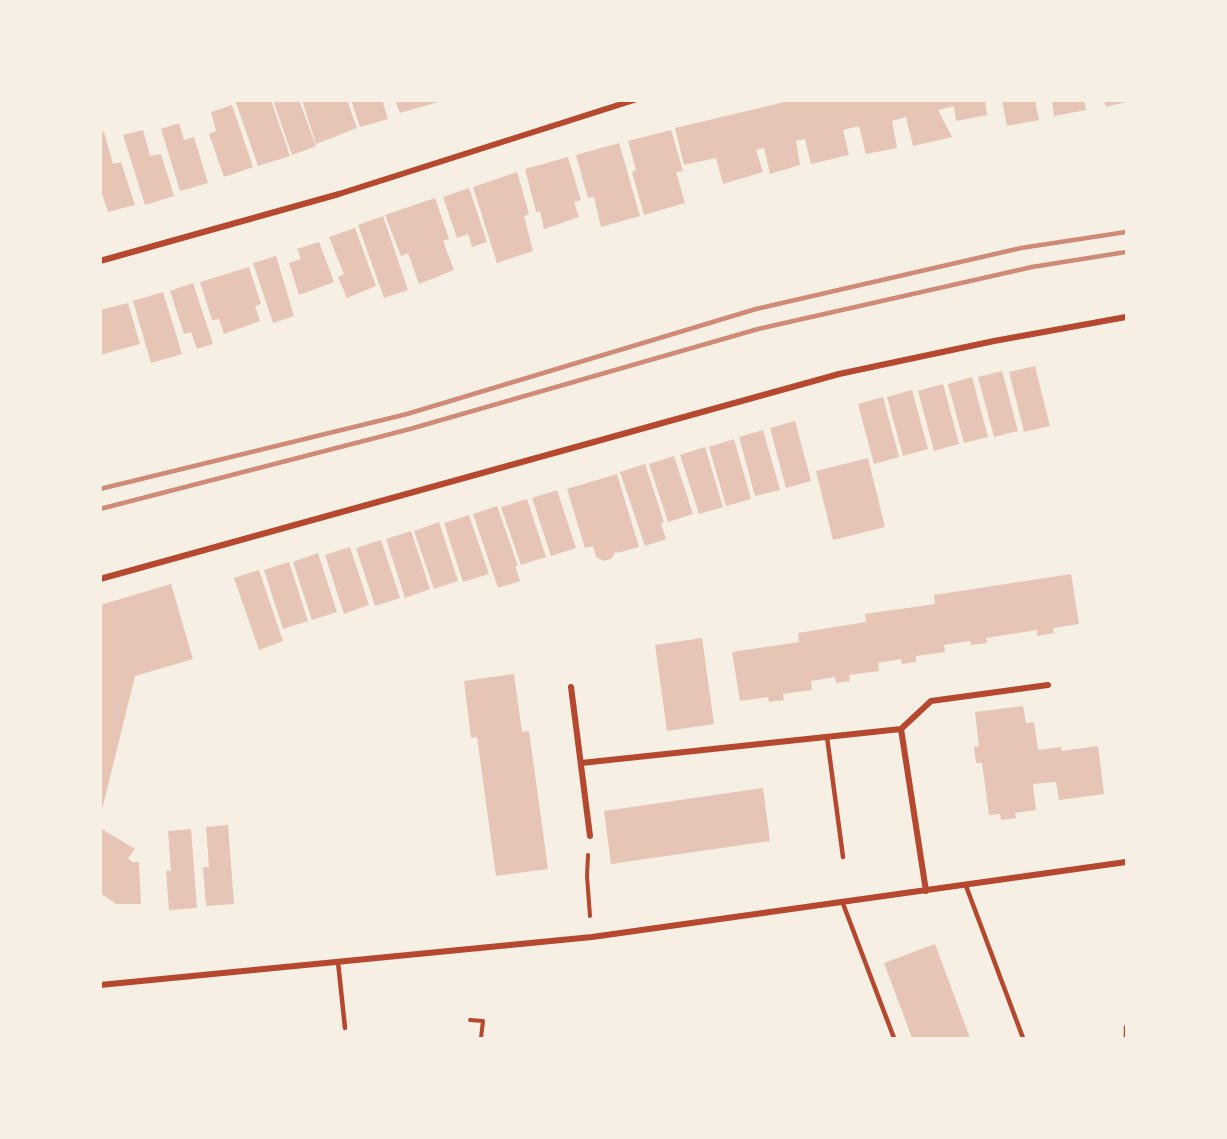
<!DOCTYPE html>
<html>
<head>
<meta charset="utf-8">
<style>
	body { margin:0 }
	#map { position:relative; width:1227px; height:1139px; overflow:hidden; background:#f6efe4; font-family:Raleway,sans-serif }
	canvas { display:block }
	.frame { position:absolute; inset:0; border:102px solid #f6efe4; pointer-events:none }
</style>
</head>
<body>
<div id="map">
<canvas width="1227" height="1139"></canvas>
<div class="frame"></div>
</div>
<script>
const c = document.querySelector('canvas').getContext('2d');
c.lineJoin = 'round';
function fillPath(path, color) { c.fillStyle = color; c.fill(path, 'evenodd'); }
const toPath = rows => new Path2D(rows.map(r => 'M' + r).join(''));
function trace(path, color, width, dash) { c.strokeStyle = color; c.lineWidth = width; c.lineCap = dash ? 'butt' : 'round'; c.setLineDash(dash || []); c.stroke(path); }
fillPath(toPath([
	[235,100,271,100,290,156,258,166],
	[273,100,299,100,316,146,292,155],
	[302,100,347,100,357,128,316,144],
	[351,100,390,100,383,103,388,119,360,127],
	[395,100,441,100,442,101,400,113],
	[793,100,985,100,987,115,956,121,954,106,938,110,952,137,913,146,906,117,892,121,897,148,866,154,859,126,843,130,849,155,811,164,805,139,796,141,800,165,770,174,764,148,756,150,763,172,723,184,716,158,684,165,675,128],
	[1002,100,1035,100,1039,120,1007,126],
	[1052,100,1084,100,1086,110,1054,116],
	[1104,100,1126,100,1126,102,1106,107],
	[232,105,253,167,224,177,209,134,216,131,211,112],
	[179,123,184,140,194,137,208,183,180,191,161,129],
	[143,130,150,156,161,154,174,196,145,205,123,135],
	[671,130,683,171,676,172,685,203,644,215,632,172,636,170,628,141],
	[104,132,113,164,121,162,135,205,108,212,100,188,100,133],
	[619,143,640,216,601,227,594,197,588,198,576,155],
	[568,157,581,200,574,202,579,217,544,229,540,211,536,212,525,169],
	[517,172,529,214,524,216,533,251,497,263,473,187],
	[469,188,487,242,472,247,468,234,457,238,443,197],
	[435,198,449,239,443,241,454,270,419,284,408,253,401,256,385,215],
	[383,216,408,290,384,298,358,225],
	[355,228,376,286,347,298,338,277,344,274,329,237],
	[319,242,334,282,299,295,289,263,301,259,297,249],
	[276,256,294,316,273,323,253,263],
	[249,267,261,304,255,306,260,321,224,334,219,319,212,320,200,282],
	[193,283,213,344,197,349,191,332,184,334,170,291],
	[163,292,182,354,151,363,133,301],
	[128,303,140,344,100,355,100,310],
	[1035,366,1050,426,1024,432,1009,372],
	[1002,371,1018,431,994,437,978,377],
	[972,377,988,437,964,443,948,384],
	[943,384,959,444,934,451,918,391],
	[912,390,928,449,903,456,887,397],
	[883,397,899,457,874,464,858,404],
	[795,421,811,481,786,488,770,428],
	[763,430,780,490,755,496,739,437],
	[734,439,751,499,726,506,709,447],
	[705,447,723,507,699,514,680,455],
	[674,456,693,514,668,522,649,464],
	[868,458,885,527,833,540,816,471],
	[645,464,664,522,661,523,666,539,645,546,620,472],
	[617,474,639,547,617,553,616,551,612,558,604,561,596,557,593,546,585,548,567,489],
	[557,490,576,548,551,556,532,498],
	[527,499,546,557,521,565,501,507],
	[497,506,518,566,515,566,520,581,498,588,473,514],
	[469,515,489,574,463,582,444,523],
	[439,522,458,581,434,589,414,531],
	[411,531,430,589,405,598,386,539],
	[381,540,400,598,375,606,356,548],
	[350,547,369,605,344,614,325,555],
	[318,553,337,612,312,620,293,562],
	[289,562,308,621,283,629,264,570],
	[259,570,283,641,259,650,234,578],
	[1071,574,1079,624,1053,628,1054,633,1037,636,1037,630,986,638,987,643,971,645,970,641,944,645,945,652,916,656,916,662,902,664,901,659,878,663,879,671,849,675,850,681,836,683,835,677,811,681,812,690,783,694,784,700,769,702,768,697,740,701,732,652,799,642,798,633,866,622,865,614,935,604,934,595],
	[171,584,193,659,135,676,100,818,100,605],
	[702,638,714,724,667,731,655,645],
	[514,674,522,732,529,731,548,869,496,876,477,737,471,738,464,681],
	[1023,706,1026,723,1034,722,1038,750,1061,747,1062,751,1098,746,1104,794,1059,800,1056,782,1033,784,1036,810,1015,813,1016,818,1001,820,1000,814,989,815,982,763,976,763,974,747,979,746,975,712],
	[763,788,770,841,611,864,604,811],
	[228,825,234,904,206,906,203,867,209,867,206,827],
	[100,828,135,849,128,858,132,862,139,862,141,904,116,904,100,893],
	[191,829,197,908,169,910,166,871,171,871,168,831],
	[935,944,970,1038,912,1038,884,963]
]), '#e6c5b7');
trace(toPath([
	[588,855,587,876,590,916],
	[470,1020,483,1021,481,1038]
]), '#b5482f', 4);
trace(toPath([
	[827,737,843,857],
	[966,886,1023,1038],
	[842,901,894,1038],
	[338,962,345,1028],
	[1126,1038,1126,1027]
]), '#b5482f', 4.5);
trace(toPath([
	[100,261,339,194,634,100],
	[100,579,839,374,994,341,1126,317],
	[571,687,590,836],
	[901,729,926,891],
	[581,763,901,729,931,701,1048,685],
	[100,985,592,937,1126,862]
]), '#b5482f', 6);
trace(toPath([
	[100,489,407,414,756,309,1021,248,1126,232],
	[100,509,410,429,758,329,1032,267,1126,252]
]), '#cf8b77', 4.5);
</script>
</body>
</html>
